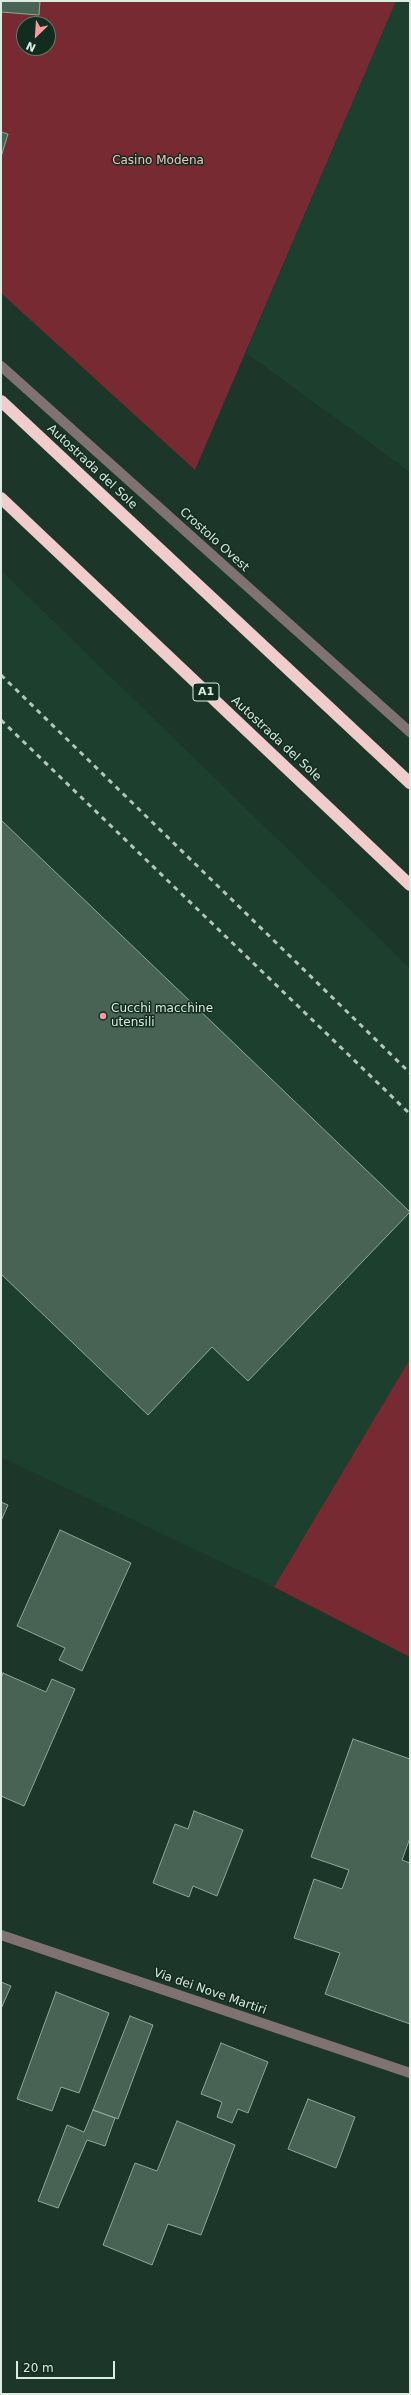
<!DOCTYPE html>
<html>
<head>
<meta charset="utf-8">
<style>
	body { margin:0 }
	#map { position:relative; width:411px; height:2395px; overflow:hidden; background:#1c3629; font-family:"DejaVu Sans",sans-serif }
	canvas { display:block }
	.frame { position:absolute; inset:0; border:2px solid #ddece3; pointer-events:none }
	.north { position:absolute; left:16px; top:16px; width:40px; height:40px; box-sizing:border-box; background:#122c1f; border:1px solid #63796d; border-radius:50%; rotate:205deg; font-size:11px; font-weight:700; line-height:16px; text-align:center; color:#ddece3 }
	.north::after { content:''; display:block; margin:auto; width:14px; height:18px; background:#f59b9d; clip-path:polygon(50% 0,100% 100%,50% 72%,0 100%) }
	.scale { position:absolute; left:16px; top:2361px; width:99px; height:18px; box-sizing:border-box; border:2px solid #ddece3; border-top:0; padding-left:5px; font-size:12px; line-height:14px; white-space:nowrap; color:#ddece3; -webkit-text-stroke:3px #122c1f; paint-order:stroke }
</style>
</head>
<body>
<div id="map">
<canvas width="411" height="2395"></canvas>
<div class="frame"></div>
<div class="north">N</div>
<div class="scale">20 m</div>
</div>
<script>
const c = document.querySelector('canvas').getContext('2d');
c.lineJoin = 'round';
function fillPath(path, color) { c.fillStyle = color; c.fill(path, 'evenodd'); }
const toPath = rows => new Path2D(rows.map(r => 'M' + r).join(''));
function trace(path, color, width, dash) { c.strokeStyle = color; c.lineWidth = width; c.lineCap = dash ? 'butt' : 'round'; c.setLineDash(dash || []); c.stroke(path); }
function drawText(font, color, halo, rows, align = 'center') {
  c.font = font + ' "DejaVu Sans",sans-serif'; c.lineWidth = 3; c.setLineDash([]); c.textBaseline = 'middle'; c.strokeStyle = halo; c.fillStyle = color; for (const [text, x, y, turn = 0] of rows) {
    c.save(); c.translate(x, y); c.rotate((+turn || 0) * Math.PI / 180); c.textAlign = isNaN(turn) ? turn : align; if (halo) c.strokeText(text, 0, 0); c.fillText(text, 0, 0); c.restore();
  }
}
fillPath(toPath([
	[396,1,410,1,410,472,246,353],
	[1,570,410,968,410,1359,274,1587,1,1457]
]), '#1d3f2e');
fillPath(toPath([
	[1,1,396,1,195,470,1,293],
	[24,24,48,24,48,48,24,48],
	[410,1359,410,1657,274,1587]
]), '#772a31');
const building = toPath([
	[1,1,40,1,39,15,1,12,1,1],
	[1,132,8,134,1,157,1,132],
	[1,820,410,1212,248,1381,212,1347,148,1415,1,1274,1,820],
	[1,1502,8,1505,1,1521,1,1502],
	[60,1530,131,1563,82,1671,59,1660,65,1648,17,1626,60,1530],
	[3,1673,46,1692,52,1679,75,1689,24,1806,1,1796,1,1678,3,1673],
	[353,1739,410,1759,410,1838,402,1860,410,1863,410,2024,325,1994,340,1953,294,1938,314,1879,342,1889,349,1870,311,1857,353,1739],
	[194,1811,243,1830,217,1896,193,1886,189,1897,153,1883,175,1824,188,1829,194,1811],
	[1,1982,11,1986,1,2009,1,1982],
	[56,1992,109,2013,79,2093,61,2087,52,2111,17,2099,56,1992],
	[130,2016,153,2025,118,2119,93,2110,130,2016],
	[221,2043,268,2062,248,2113,238,2109,232,2123,217,2117,222,2102,201,2094,221,2043],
	[308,2099,355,2117,336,2168,288,2149,308,2099],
	[93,2110,115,2118,105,2146,87,2140,58,2208,38,2201,67,2125,84,2132,93,2110],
	[177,2121,235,2145,201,2235,168,2224,152,2265,103,2245,135,2163,157,2171,177,2121]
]);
fillPath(building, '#486354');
trace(building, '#8ca998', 1);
trace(toPath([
	[1,366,410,732],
	[1,1935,410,2073]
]), '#807271', 10);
trace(toPath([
	[1,401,410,783],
	[1,498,410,885]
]), '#f0cccc', 12);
trace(toPath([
	[1,675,410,1073],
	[1,720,410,1114]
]), '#b4c5bb', 3, [5, 5]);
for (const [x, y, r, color] of [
	[103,1016,4,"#f59b9d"]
]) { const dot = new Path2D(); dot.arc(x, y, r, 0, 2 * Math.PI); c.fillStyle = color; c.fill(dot); trace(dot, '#122c1f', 1.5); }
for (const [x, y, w] of [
	[206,692,26]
]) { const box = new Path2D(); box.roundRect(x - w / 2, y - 9, w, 18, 3); c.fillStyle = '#122c1f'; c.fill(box); trace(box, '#ddece3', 1); }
drawText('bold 11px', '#ddece3', null, [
	["A1",206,692]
]);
drawText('12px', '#f2c0c0', '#122c1f', [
	["Casino Modena",158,161]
]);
drawText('12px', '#ddece3', '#122c1f', [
	["Autostrada del Sole",92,467,43],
	["Crostolo Ovest",214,540,42],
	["Autostrada del Sole",276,739,43],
	["Via dei Nove Martiri",210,1992,19]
]);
drawText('12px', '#ddece3', '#122c1f', [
	["Cucchi macchine",111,1009],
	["utensili",111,1023]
], 'left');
</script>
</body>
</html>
